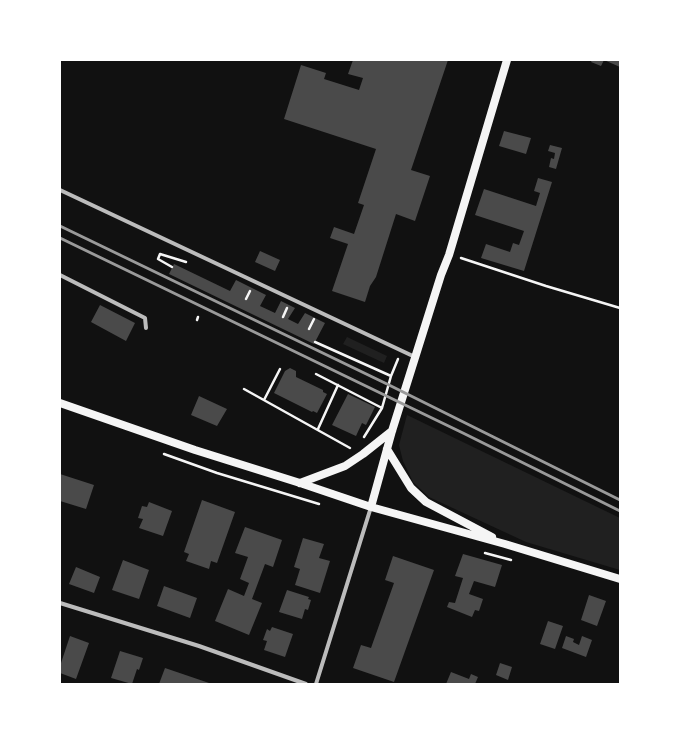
<!DOCTYPE html>
<html>
<head>
<meta charset="utf-8">
<style>
	body { margin:0 }
	#map { position:relative; width:680px; height:744px; overflow:hidden; background:#111; font-family:Raleway,sans-serif }
	canvas { display:block }
	.frame { position:absolute; inset:0; border:61px solid #fff; pointer-events:none }
</style>
</head>
<body>
<div id="map">
<canvas width="680" height="744"></canvas>
<div class="frame"></div>
</div>
<script>
const c = document.querySelector('canvas').getContext('2d');
c.lineJoin = 'round';
function fillPath(path, color) { c.fillStyle = color; c.fill(path, 'evenodd'); }
const toPath = rows => new Path2D(rows.map(r => 'M' + r).join(''));
function trace(path, color, width, dash) { c.strokeStyle = color; c.lineWidth = width; c.lineCap = dash ? 'butt' : 'round'; c.setLineDash(dash || []); c.stroke(path); }
fillPath(toPath([
	[347,337,387,356,384,363,343,344],
	[407,415,620,518,620,570,526,542,429,497,413,482,403,461,399,445]
]), '#202020');
fillPath(toPath([
	[353,60,448,60,411,170,430,176,415,221,396,214,376,277,370,286,365,302,332,291,348,244,330,238,334,227,354,234,364,205,358,203,376,149,284,119,301,65,326,73,324,79,359,90,363,78,348,74],
	[592,60,620,60,620,67,604,60,601,66,591,62],
	[504,131,531,138,526,154,499,146],
	[550,145,562,148,556,169,549,167,551,158,554,159,555,153,548,151],
	[538,178,552,182,524,271,481,258,486,244,510,252,513,243,519,245,524,231,475,215,484,189,536,206,540,193,534,191],
	[260,251,280,260,275,271,255,262],
	[174,264,230,291,236,280,266,295,260,306,275,313,281,301,295,308,288,319,298,324,305,313,325,323,314,344,169,274],
	[100,305,135,323,126,341,91,322],
	[290,368,296,371,296,377,323,390,323,392,327,394,317,413,313,411,312,412,274,393,285,371],
	[348,394,375,407,366,425,362,423,356,436,332,425],
	[199,396,227,409,217,426,191,415],
	[60,474,94,485,86,509,60,501],
	[202,500,235,512,217,563,211,561,209,569,186,561,189,554,184,552],
	[149,502,172,511,163,536,139,528,143,519,138,518,142,506,147,507],
	[245,527,282,540,273,567,265,564,252,599,262,603,249,635,215,621,228,589,244,596,249,583,240,579,248,557,235,553],
	[303,538,324,544,319,558,330,561,320,593,295,585,300,569,294,567],
	[463,554,502,565,495,587,474,581,469,594,483,599,479,611,475,610,472,617,447,607,449,602,455,603,463,578,455,576],
	[393,556,434,570,394,682,353,668,361,645,371,648,394,583,385,580],
	[123,560,149,570,139,599,112,590],
	[76,567,100,577,94,593,69,584],
	[164,586,197,598,190,618,157,606],
	[287,590,309,597,308,599,311,600,308,610,305,609,302,619,279,612],
	[589,595,606,601,597,626,581,620],
	[548,621,563,626,555,649,540,644],
	[272,627,293,634,285,657,264,650,267,641,263,640,267,629,270,631],
	[70,636,89,643,76,679,60,673,60,666],
	[566,636,574,639,573,642,579,645,582,636,592,640,586,657,562,648],
	[120,651,143,658,139,670,137,669,132,684,111,678],
	[500,663,512,667,508,680,496,675],
	[165,668,212,684,159,684],
	[451,672,469,679,471,674,478,677,475,684,446,684]
]), '#4a4a4a');
trace(toPath([
	[461,258,546,286,620,308],
	[172,267,158,259,160,254,186,262],
	[246,299,250,291],
	[283,317,287,308],
	[197,320,198,317],
	[309,329,314,319],
	[315,342,391,376],
	[316,374,382,408],
	[244,389,350,448],
	[264,400,280,369],
	[318,429,338,385],
	[364,437,382,408,391,376,398,359],
	[164,454,217,473,319,504],
	[485,553,511,560]
]), '#f5f5f5', 2.5);
trace(toPath([
	[60,190,415,357],
	[60,275,145,318,146,328],
	[60,603,199,646,306,684],
	[316,684,371,507]
]), '#bcbcbc', 4);
trace(toPath([
	[60,403,195,450,300,483,371,507,505,544,620,579],
	[387,449,411,488,426,502,492,537],
	[300,483,345,466,363,454,392,431],
	[371,507,392,431,441,275,449,255,507,60]
]), '#f5f5f5', 8);
trace(toPath([
	[60,226,389,385,620,500],
	[60,238,465,434,620,511]
]), '#9a9a9a', 3);
</script>
</body>
</html>
